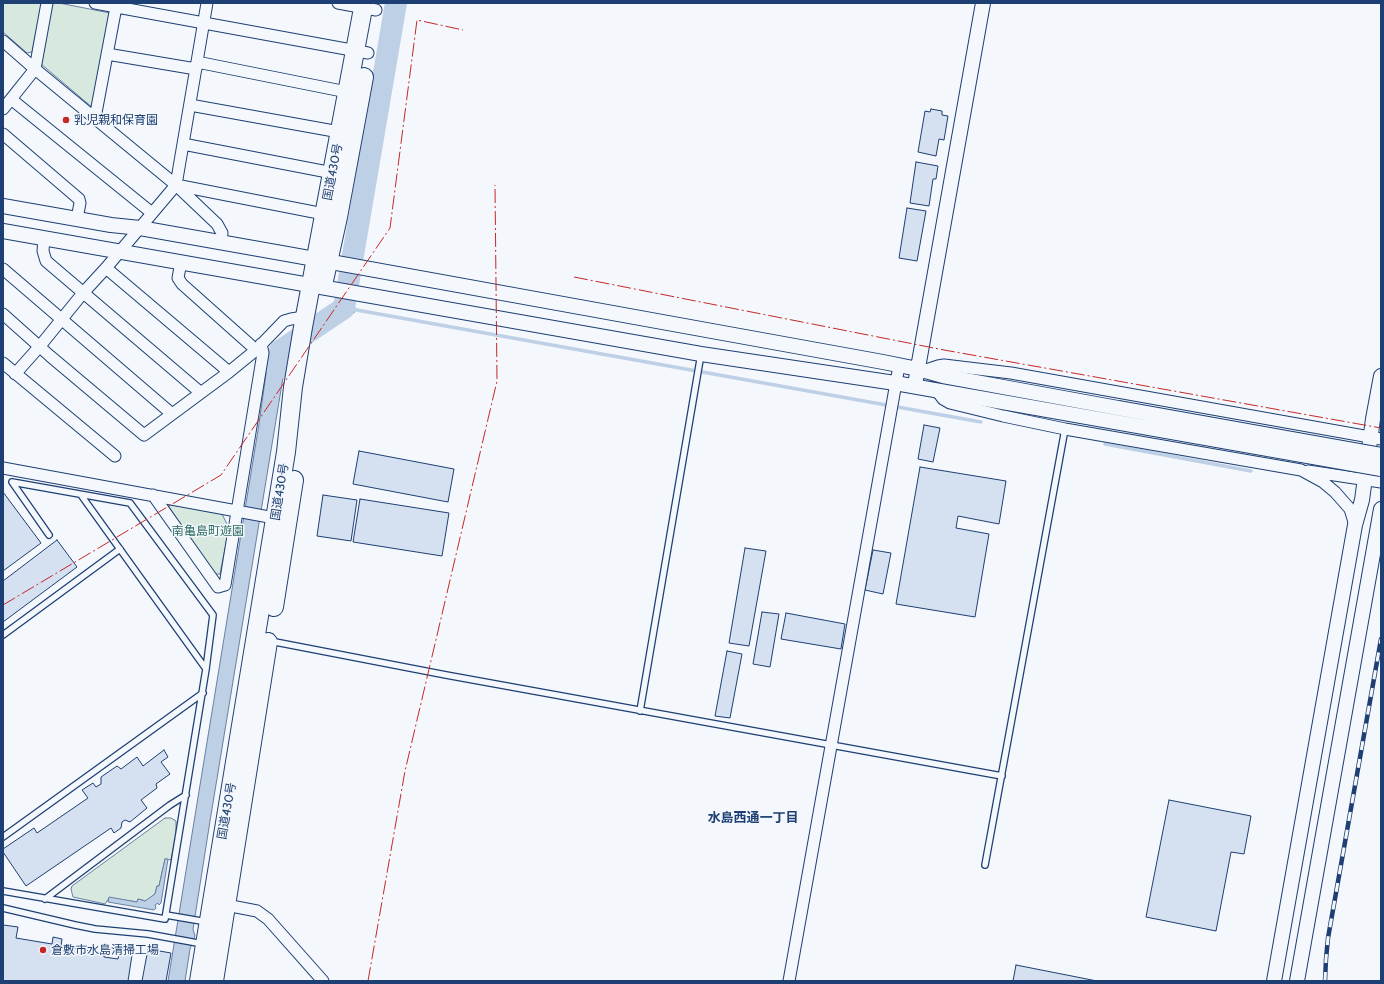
<!DOCTYPE html>
<html>
<head>
<meta charset="utf-8">
<style>
	body { margin:0 }
	#map { position:relative; width:1384px; height:984px; overflow:hidden; background:#f4f7fb; font-family:Cabin,sans-serif }
	canvas { display:block }
	.frame { position:absolute; inset:0; border:4px solid #1d3f73; pointer-events:none }
</style>
</head>
<body>
<div id="map">
<canvas width="1384" height="984"></canvas>
<div class="frame"></div>
</div>
<script>
const c = document.querySelector('canvas').getContext('2d');
c.lineJoin = 'round';
function fillPath(path, color) { c.fillStyle = color; c.fill(path, 'evenodd'); }
const toPath = rows => new Path2D(rows.map(r => 'M' + r).join(''));
function trace(path, color, width, dash) { c.strokeStyle = color; c.lineWidth = width; c.lineCap = dash ? 'butt' : 'round'; c.setLineDash(dash || []); c.stroke(path); }
function drawText(font, color, halo, rows, align = 'center') {
  c.font = font + ' Cabin,"Noto Sans JP",sans-serif'; c.lineWidth = 3; c.setLineDash([]); c.textBaseline = 'middle'; c.strokeStyle = halo; c.fillStyle = color; for (const [text, x, y, turn = 0] of rows) {
    c.save(); c.translate(x, y); c.rotate((+turn || 0) * Math.PI / 180); c.textAlign = isNaN(turn) ? turn : align; if (halo) c.strokeText(text, 0, 0); c.fillText(text, 0, 0); c.restore();
  }
}
const green = toPath([
	[3,3,42,3,32,52,27,53,3,32,3,3],
	[52,3,59,3,110,13,93,108,41,64,52,3],
	[167,504,222,514,229,528,220,574,215,574,167,504],
	[165,818,171,818,176,821,176,835,171,860,165,859,159,886,157,886,155,894,146,901,138,899,137,902,109,898,105,904,73,897,71,889,72,886,165,818]
]);
fillPath(green, '#d7e8df');
trace(green, '#687fa3', 1);
const water = toPath([
	[341,304,355,307,354,313,350,312,336,323,341,304],
	[290,335,210,821,193,929,195,936,190,949,185,981,168,981,259,424,269,352,271,348,274,345,290,335],
	[165,859,168,859,161,903,159,905,158,903,155,905,156,908,154,910,108,902,109,897,137,902,138,899,145,901,155,894,157,886,159,886,165,859]
]);
fillPath(water, '#bed0e5');
trace(water, '#687fa3', 1);
trace(toPath([
	[359,264,403,3],
	[354,290,358,270],
	[350,309,353,296],
	[351,309,981,422],
	[1105,444,1251,471]
]), '#bed0e5', 3.5);
trace(toPath([
	[277,369,280,351,344,308,396,3]
]), '#bed0e5', 22);
const building = toPath([
	[931,109,942,111,942,115,948,116,944,140,939,139,936,156,918,152,925,111,930,112,931,109],
	[916,162,938,166,936,179,933,179,929,206,910,203,916,162],
	[907,208,926,211,917,261,899,258,907,208],
	[924,425,940,428,933,462,918,459,924,425],
	[359,451,454,469,448,502,353,484,359,451],
	[920,467,1006,481,999,524,958,516,956,528,989,534,975,617,896,604,920,467],
	[3,492,41,543,3,571,3,492],
	[323,495,357,500,351,541,317,536,323,495],
	[360,499,449,513,442,556,353,542,360,499],
	[57,540,77,567,3,622,3,581,57,540],
	[745,548,766,551,749,646,729,643,745,548],
	[873,550,891,553,883,594,865,590,873,550],
	[762,612,779,614,770,667,753,664,762,612],
	[786,613,845,624,841,649,781,639,786,613],
	[727,651,742,654,730,718,715,716,727,651],
	[164,750,168,757,161,762,170,774,156,784,157,788,141,800,147,808,130,822,125,820,122,822,121,828,114,833,111,828,26,886,3,852,3,849,34,828,37,833,88,798,82,790,93,783,96,787,101,784,101,777,117,766,121,769,137,757,143,766,164,750],
	[1169,800,1251,816,1244,854,1231,852,1216,931,1146,917,1169,800],
	[3,925,18,927,16,938,52,944,53,937,62,939,61,946,104,953,104,957,118,959,119,954,116,954,118,944,129,945,128,954,132,955,128,981,3,981,3,925],
	[148,949,171,953,166,981,142,981,148,949],
	[1016,965,1097,981,1013,981,1016,965]
]);
fillPath(building, '#d5e0f0');
trace(building, '#1d3f73', 1);
const service = toPath([
	[81,495,206,669],
	[3,635,120,549],
	[270,641,446,675,1002,776],
	[640,711,701,354],
	[3,837,203,693],
	[985,865,1065,429],
	[3,891,165,919,206,669,213,615,130,503,12,482,49,535],
	[45,899,170,805,186,795],
	[3,908,75,925,95,929,148,934,203,944],
	[166,915,207,922]
]);
const minor = toPath([
	[95,3,368,53],
	[338,3,376,10],
	[3,41,35,69,176,185,217,224,222,233,221,242],
	[107,54,196,69],
	[197,62,352,93],
	[11,99,152,213],
	[190,105,345,133],
	[3,109,35,69,47,3],
	[95,118,116,7],
	[3,134,79,199,80,203,77,219],
	[183,144,338,174],
	[176,185,329,215],
	[44,238,43,251,46,261,201,393],
	[181,262,178,278,182,284,256,350],
	[106,268,229,372],
	[3,269,172,414],
	[3,314,50,356,144,435,229,372,256,350,284,321,291,319,304,317],
	[3,363,115,456],
	[923,371,938,366,944,365,1011,373,1381,439],
	[15,374,40,346,83,293,106,268,176,185,207,3],
	[937,391,943,399,950,403,1003,416,1065,429,1301,470,1323,482,1335,492,1350,509,1355,525],
	[3,468,280,519],
	[1308,471,1381,482],
	[153,495,218,587,225,585,263,353,261,344],
	[226,905,257,911,268,919,323,981],
	[789,981,899,366]
]);
const tertiary = toPath([
	[3,206,111,225,140,228,287,254,883,362,918,369,943,376,1118,408],
	[3,231,701,354,895,383,1115,422],
	[916,379,983,3],
	[1274,981,1355,525,1362,500,1373,419,1381,376],
	[1297,981,1381,509]
]);
const trunk = toPath([
	[323,285,338,217,364,77],
	[274,607,294,480],
	[199,981,286,452,293,387,303,327,364,3],
	[214,981,268,642]
]);
trace(service, '#1d3f73', 8);
trace(minor, '#1d3f73', 13);
trace(tertiary, '#1d3f73', 16);
trace(trunk, '#1d3f73', 20);
trace(service, '#f4f7fb', 5.5);
trace(minor, '#f4f7fb', 11);
trace(tertiary, '#f4f7fb', 14);
trace(trunk, '#f4f7fb', 18);
const rail = toPath([
	[1325,981,1326,959,1328,938,1381,639]
]);
trace(rail, '#1d3f73', 4.5);
trace(rail, '#f4f7fb', 3, [9]);
const tertiaryBridge = toPath([
	[1118,408,1381,455],
	[1115,422,1381,469]
]);
trace(tertiaryBridge, '#1d3f73', 16, []);
trace(tertiaryBridge, '#f4f7fb', 14);
trace(toPath([
	[574,277,944,350,1381,428],
	[3,605,221,475,390,228,417,20,463,30],
	[368,981,405,771,497,381,495,185]
]), '#c62828', 1, [14, 3, 2, 3]);
for (const [x, y, r, color] of [
	[66,120,4,"#c62828"],
	[43,950,4,"#c62828"]
]) { const dot = new Path2D(); dot.arc(x, y, r, 0, 2 * Math.PI); c.fillStyle = color; c.fill(dot); trace(dot, '#f4f7fb', 1.5); }
drawText('12px', '#1d3f73', '#f4f7fb', [
	["乳児親和保育園",74,120],
	["倉敷市水島清掃工場",51,950]
], 'left');
drawText('12px', '#1d3f73', '#f4f7fb', [
	["国道430号",333,172,-79],
	["国道430号",280,492,-81],
	["国道430号",227,811,-80]
]);
drawText('12px', '#2c6c60', '#f4f7fb', [
	["南亀島町遊園",208,531]
]);
drawText('bold 13px', '#1d3f73', '#f4f7fb', [
	["水島西通一丁目",753,818]
]);
</script>
</body>
</html>
